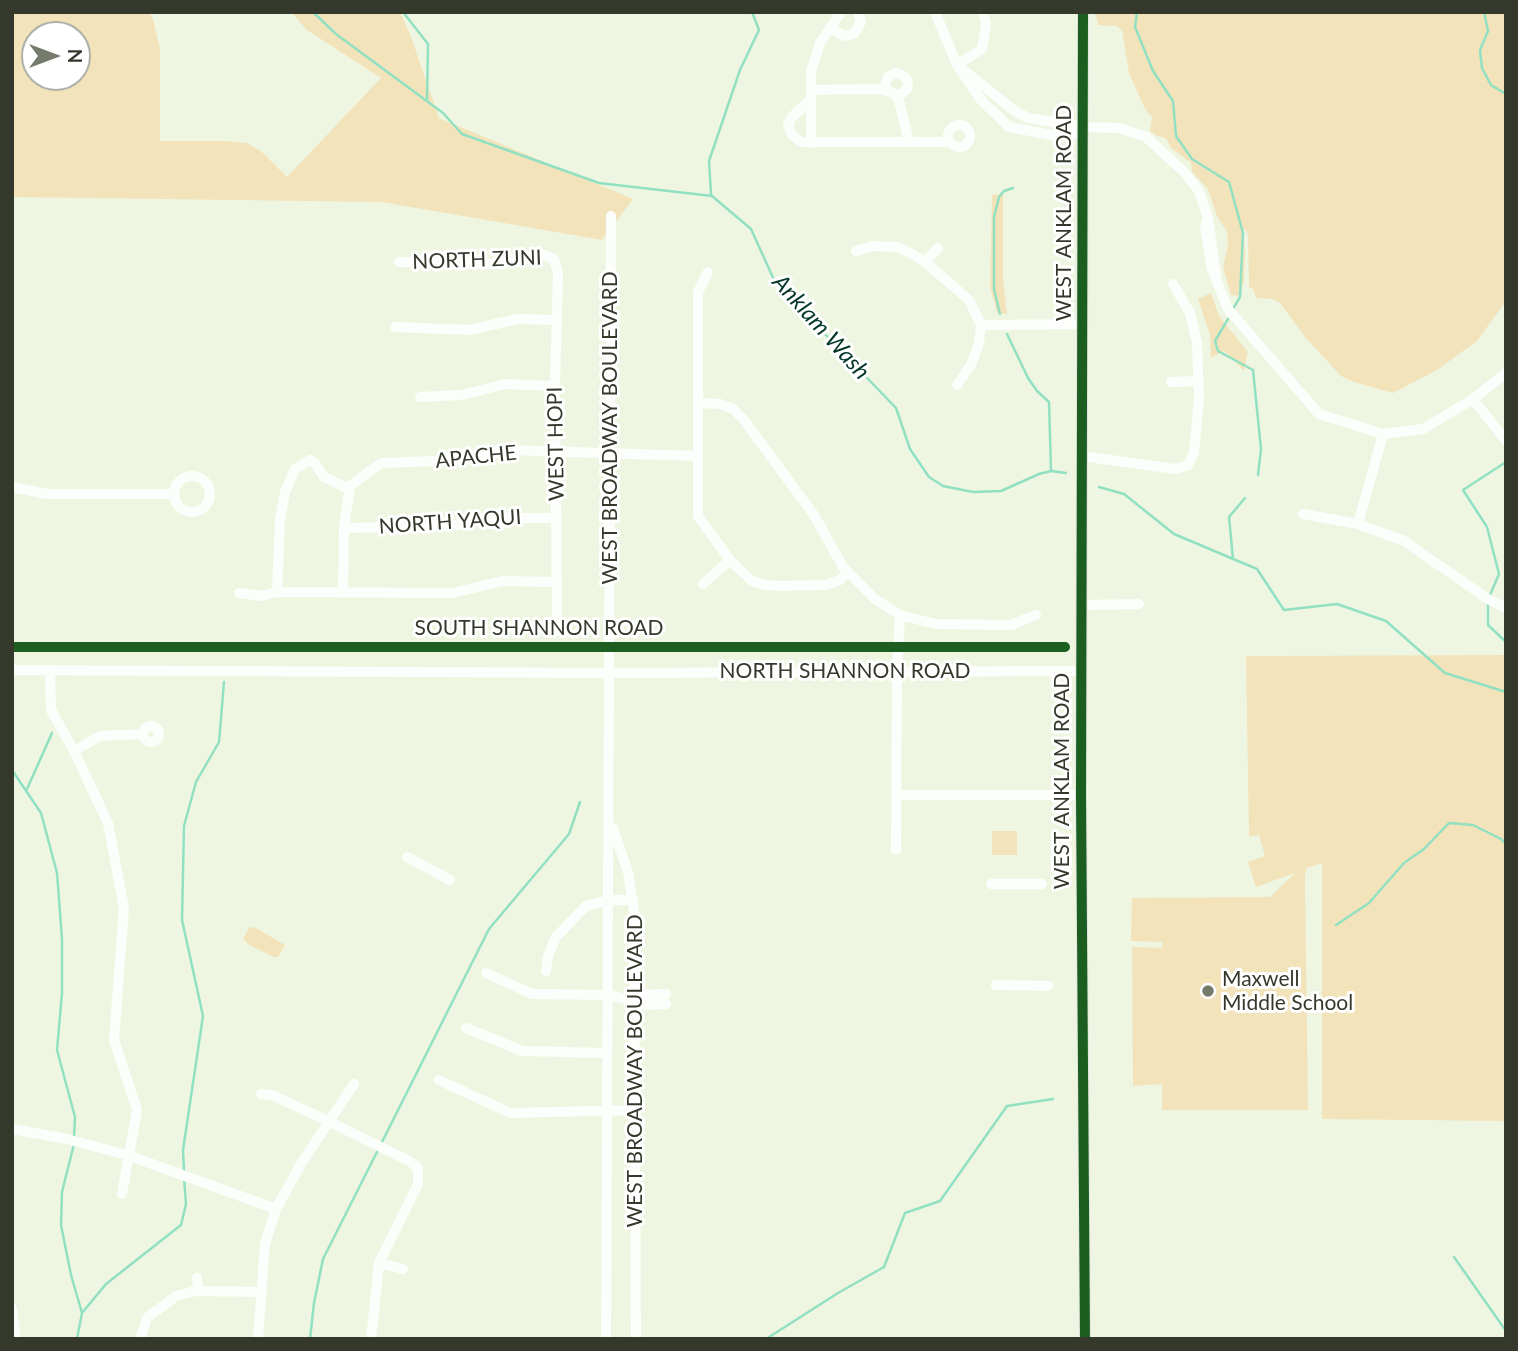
<!DOCTYPE html>
<html>
<head>
<meta charset="utf-8">
<style>
	body { margin:0 }
	#map { position:relative; width:1518px; height:1351px; overflow:hidden; background:#eef6e2; font-family:Lato,sans-serif }
	canvas { display:block }
	.frame { position:absolute; inset:0; border:14px solid #34392b; pointer-events:none }
	.north { position:absolute; left:21px; top:21px; width:70px; height:70px; box-sizing:border-box; background:#fff; border:2px solid #aeb0aa; border-radius:50%; rotate:90deg; font-size:19px; font-weight:700; line-height:28px; text-align:center; color:#34392b }
	.north::after { content:''; display:block; margin:auto; width:24px; height:32px; background:#757b6b; clip-path:polygon(50% 0,100% 100%,50% 72%,0 100%) }
</style>
</head>
<body>
<div id="map">
<canvas width="1518" height="1351"></canvas>
<div class="frame"></div>
<div class="north">N</div>
</div>
<script>
const c = document.querySelector('canvas').getContext('2d');
c.lineJoin = 'round';
function fillPath(path, color) { c.fillStyle = color; c.fill(path, 'evenodd'); }
const toPath = rows => new Path2D(rows.map(r => 'M' + r).join(''));
function trace(path, color, width, dash) { c.strokeStyle = color; c.lineWidth = width; c.lineCap = dash ? 'butt' : 'round'; c.setLineDash(dash || []); c.stroke(path); }
function drawText(font, color, halo, rows, align = 'center') {
  c.font = font + ' Lato,sans-serif'; c.lineWidth = 6; c.setLineDash([]); c.textBaseline = 'middle'; c.strokeStyle = halo; c.fillStyle = color; for (const [text, x, y, turn = 0] of rows) {
    c.save(); c.translate(x, y); c.rotate((+turn || 0) * Math.PI / 180); c.textAlign = isNaN(turn) ? turn : align; if (halo) c.strokeText(text, 0, 0); c.fillText(text, 0, 0); c.restore();
  }
}
fillPath(toPath([
	[12,12,149,12,153,19,160,49,160,141,228,141,247,143,261,151,287,177,381,78,307,30,291,12,400,12,410,34,439,118,633,199,602,240,382,202,12,197],
	[35,35,77,35,77,77,35,77],
	[1095,12,1506,12,1506,301,1477,341,1437,370,1393,393,1354,382,1341,376,1305,337,1280,303,1272,299,1256,298,1253,289,1249,287,1248,235,1245,229,1243,230,1245,254,1244,282,1238,296,1231,295,1223,267,1228,245,1227,232,1217,216,1208,189,1192,172,1191,163,1171,148,1166,138,1157,136,1150,131,1152,117,1145,109,1129,73,1122,30,1117,26,1098,25],
	[1003,194,1003,279,1007,314,997,313,990,287,992,195],
	[1211,293,1219,316,1248,352,1244,371,1224,351,1211,358,1210,335,1198,299],
	[1506,655,1506,1121,1323,1119,1322,1117,1322,863,1306,868,1305,879,1308,1110,1162,1110,1162,1084,1133,1086,1132,947,1162,948,1162,942,1131,941,1132,898,1270,897,1295,873,1256,887,1248,862,1265,856,1259,835,1249,837,1246,656],
	[992,831,1017,831,1017,855,992,855],
	[254,927,285,945,278,957,274,957,249,945,243,939,249,928]
]), '#f3e3bb');
trace(toPath([
	[313,12,336,34,443,113,462,134,599,183,712,196,751,229,775,282,896,408,910,449,929,477,943,486,973,492,1001,491,1039,474,1051,471,1066,473],
	[403,12,428,44,427,101],
	[1137,12,1135,27,1153,71,1173,101,1176,136,1192,159,1229,182,1243,233,1240,297,1234,307],
	[1484,12,1488,31,1480,50,1482,68,1491,85,1506,94],
	[711,194,709,161,740,70,759,30,752,12],
	[1000,314,994,289,994,217,999,197,1004,191,1013,188],
	[1228,319,1215,341,1218,351,1253,370,1261,449,1258,475],
	[1007,334,1028,378,1037,391,1049,402,1051,471],
	[1099,487,1124,494,1174,534,1257,569,1284,610,1337,604,1386,621,1445,673,1506,692],
	[1233,559,1229,517,1245,498],
	[1490,595,1499,574,1487,527,1463,490,1506,462],
	[1488,602,1488,625,1506,642],
	[12,770,41,813,57,873,62,939,62,993,57,1050,75,1117,74,1137],
	[27,789,52,733],
	[1336,925,1369,903,1404,863,1424,849,1449,823,1473,825,1501,839,1506,844],
	[74,1144,62,1192,61,1225,71,1275,82,1313,77,1339],
	[381,1144,489,929,569,834,580,802],
	[184,1171,183,1150,203,1016,182,920,184,826,196,782,219,742,224,682],
	[1454,1257,1506,1331],
	[82,1313,106,1284,181,1225,186,1204,184,1178],
	[310,1339,314,1303,323,1259,378,1150],
	[766,1339,838,1293,884,1267,905,1213,940,1201,1007,1106,1053,1099]
]), '#92e0c2', 2.5);
trace(toPath([
	[935,12,957,65,981,100,1009,127,1052,135,1074,134,1084,127],
	[830,28,844,36,854,34,861,22,858,12],
	[957,65,1015,111,1028,118,1084,127,1119,128,1146,137,1185,173,1199,191,1208,218],
	[957,65,982,49,986,25,983,12],
	[811,90,879,89,894,93,899,101,909,142],
	[883,90,888,77,895,73,902,75,907,80,908,88,897,98],
	[811,99,792,117,788,125,792,135,801,142,949,142],
	'948 136a11 11 0 1 1 22 0a11 11 0 1 1-22 0Z',
	[811,143,811,71,820,43,841,12],
	[856,251,873,246,898,247,912,254,925,262,969,300,981,325],
	[399,262,492,264,541,254,554,259,558,273,555,386,557,631],
	[925,262,938,248],
	[708,272,698,292,698,516,730,560,752,581,765,585,779,586,826,585,840,580,847,573],
	[1216,276,1208,218,1205,227,1212,269,1228,309,1319,414,1383,434,1423,429,1473,399,1506,373],
	[1173,284,1190,313,1197,343,1199,397,1194,453,1188,465],
	[981,325,1082,324],
	[395,327,469,330,518,319,556,320],
	[1171,382,1198,381],
	[957,385,971,365,979,343,981,325],
	[420,397,462,395,505,384,555,386],
	[1473,399,1506,441],
	[700,403,720,404,733,409,744,420,814,515,843,567,875,599,900,615,935,624,1011,625,1036,615],
	[1081,456,1176,469,1188,465],
	'174 494a18 18 0 1 1 36 0a18 18 0 1 1-36 0Z',
	[12,487,47,494,174,494],
	[1303,514,1358,524,1404,541,1488,599,1506,608],
	[1358,524,1383,434],
	[344,528,451,526,492,518,557,518],
	[703,584,730,560],
	[277,592,280,519,285,492,295,469,310,460,315,463,324,477,349,489],
	[239,593,262,596,277,592,453,593,502,581,557,582],
	[343,593,344,528,350,486,381,463,464,460,488,452,509,450,697,456],
	[1081,605,1139,604],
	[12,670,609,673,1081,671],
	[50,670,51,710,74,751,108,823,124,908,114,1040,137,1110,122,1194],
	'143 734a8 8 0 1 1 16 0a8 8 0 1 1-16 0Z',
	[74,751,100,736,143,734],
	[896,795,1081,795],
	[613,828,628,872,634,910,636,1339],
	[896,850,897,670,900,615],
	[407,857,450,880],
	[991,884,1042,884],
	[546,971,548,956,556,937,586,906,609,900,633,900],
	[486,973,532,994,608,995,636,1001],
	[996,985,1048,986],
	[636,995,666,994],
	[636,1005,666,1004],
	[466,1028,522,1051,607,1053],
	[439,1080,510,1113,636,1110],
	[261,1094,272,1095,330,1122,411,1162,418,1168,418,1184,379,1263,371,1339],
	[12,1129,67,1139,130,1156,276,1209],
	[379,1263,403,1269],
	[197,1278,198,1291],
	[12,1308,16,1339],
	[140,1339,147,1318,176,1296,195,1291,261,1292],
	[258,1339,265,1244,276,1209,301,1164,354,1084],
	[606,1339,611,216]
]), '#fcfefb', 10);
trace(toPath([
	[1083,12,1081,795,1085,1339]
]), '#e0e6df', 12);
trace(toPath([
	[1083,12,1081,795,1085,1339],
	[12,647,1065,647]
]), '#1b5e20', 10);
for (const [x, y, r, color] of [
	[1208,991,7,"#757b6b"]
]) { const dot = new Path2D(); dot.arc(x, y, r, 0, 2 * Math.PI); c.fillStyle = color; c.fill(dot); trace(dot, '#fff', 2.5); }
drawText('21px', '#34392b', '#fff', [
	["WEST ANKLAM ROAD",1064,213,-90],
	["NORTH ZUNI",477,260,-2],
	["WEST BROADWAY BOULEVARD",610,428,-90],
	["WEST HOPI",556,444,-91],
	["APACHE",476,457,-6],
	["NORTH YAQUI",450,522,-4],
	["SOUTH SHANNON ROAD",539,628],
	["NORTH SHANNON ROAD",845,671],
	["WEST ANKLAM ROAD",1062,781,-90],
	["WEST BROADWAY BOULEVARD",635,1071,-90]
]);
drawText('21px', '#34392b', '#fff', [
	["Maxwell",1222,979],
	["Middle School",1222,1003]
], 'left');
drawText('italic 23px', '#023629', '#fff', [
	["Anklam Wash",821,327,48]
]);
</script>
</body>
</html>
